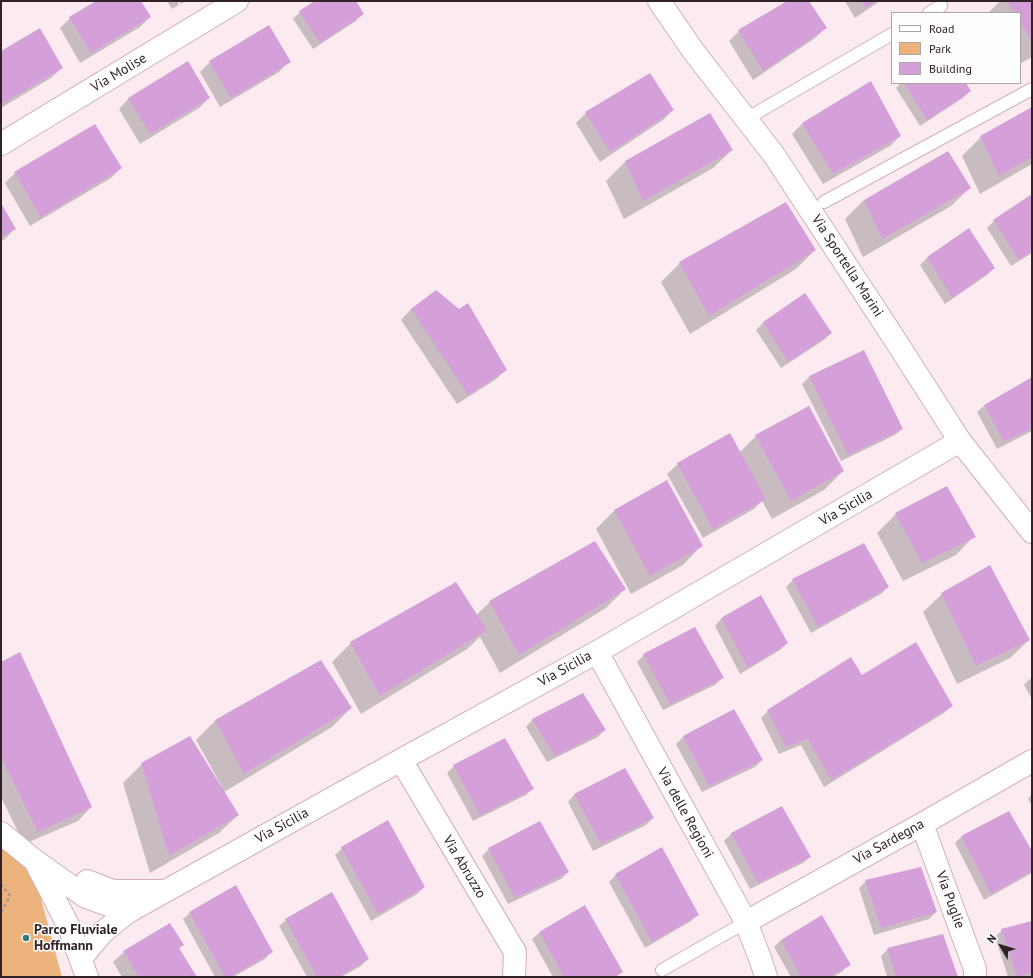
<!DOCTYPE html>
<html>
<head>
<meta charset="utf-8">
<style>
	body { margin:0 }
	#map { position:relative; width:1033px; height:978px; overflow:hidden; background:#fbebf0; font-family:"PT Sans",sans-serif }
	canvas { display:block }
	.frame { position:absolute; inset:0; border:2px solid #302226; pointer-events:none }
	.legend { position:absolute; left:891px; top:12px; width:130px; height:72px; box-sizing:border-box; background:#fdfdfd; border:1px solid #aba5a7; margin:0; padding:5px 7px; list-style:none; font-size:12px; color:#302226 }
	.legend li { display:flex; align-items:center; gap:8px; height:20px }
	.legend b { width:20px; border:1px solid #aba5a7 }
	.north { position:absolute; left:981px; top:926px; width:40px; height:40px; -webkit-text-stroke:3px #fdfdfd; paint-order:stroke; rotate:308deg; font-size:11px; font-weight:700; line-height:16px; text-align:center; color:#302226 }
	.north::after { content:''; display:block; margin:auto; width:14px; height:18px; background:#302226; clip-path:polygon(50% 0,100% 100%,50% 72%,0 100%) }
</style>
</head>
<body>
<div id="map">
<canvas width="1033" height="978"></canvas>
<div class="frame"></div>
<ul class="legend">
<li><b style="height:5px;background:#fff"></b>Road</li>
<li><b style="height:11px;background:#edb37c"></b>Park</li>
<li><b style="height:11px;background:#d59fda"></b>Building</li>
</ul>
<div class="north">N</div>
</div>
<script>
const c = document.querySelector('canvas').getContext('2d');
c.lineJoin = 'round';
function fillPath(path, color) { c.fillStyle = color; c.fill(path, 'evenodd'); }
const toPath = rows => new Path2D(rows.map(r => 'M' + r).join(''));
function trace(path, color, width, dash) { c.strokeStyle = color; c.lineWidth = width; c.lineCap = dash ? 'butt' : 'round'; c.setLineDash(dash || []); c.stroke(path); }
function drawText(font, color, halo, rows, align = 'center') {
  c.font = font + ' "PT Sans",sans-serif'; c.lineWidth = 3; c.setLineDash([]); c.textBaseline = 'middle'; c.strokeStyle = halo; c.fillStyle = color; for (const [text, x, y, turn = 0] of rows) {
    c.save(); c.translate(x, y); c.rotate((+turn || 0) * Math.PI / 180); c.textAlign = isNaN(turn) ? turn : align; if (halo) c.strokeText(text, 0, 0); c.fillText(text, 0, 0); c.restore();
  }
}
fillPath(toPath([
	[1,834,34,860,41,899,62,977,1,977]
]), '#edb37c');
fillPath(toPath([
	[98,1,140,1,150,17,140,27,80,63,60,28,70,18],
	[167,1,177,1,179,5,172,9],
	[179,1,185,1,181,4],
	[317,1,355,1,363,14,356,21,313,49,293,19,300,12],
	[789,1,808,1,825,28,815,38,753,80,729,41,739,31],
	[845,1,880,1,855,18],
	[1000,1,1032,1,1032,57,1020,64,1020,13,988,13],
	[1,52,62,68,51,78,1,108],
	[289,61,279,72,220,107,200,72,210,62],
	[870,82,900,136,890,146,823,184,792,134,802,124],
	[901,83,964,83,970,91,963,98,920,126,896,88],
	[129,98,209,98,199,108,140,144,119,109],
	[1032,108,1032,164,980,194,962,156,981,137],
	[673,110,663,120,600,162,576,123,586,113],
	[709,114,732,150,713,168,624,219,606,181,625,162],
	[121,168,111,178,30,226,5,183,15,173],
	[970,188,951,206,863,257,845,219,864,200],
	[1032,195,1032,253,1011,266,987,228,994,221],
	[1,205,15,228,5,239,1,241],
	[969,230,994,268,987,275,945,304,920,265,927,258],
	[815,250,796,269,690,334,661,282,680,263],
	[436,291,506,370,495,380,457,404,401,320,411,309],
	[805,294,831,333,824,340,781,368,756,330,763,323],
	[864,351,902,429,895,435,841,461,802,384,809,377],
	[1032,379,1032,431,997,449,977,412,984,406],
	[756,436,843,471,824,490,772,519,762,501,754,509,703,538,667,474,678,464,740,452],
	[615,510,701,546,683,565,631,594,596,529],
	[896,514,974,536,956,555,903,581,877,533],
	[793,580,888,587,881,594,811,633,786,587],
	[625,589,606,608,500,673,480,637,467,649,361,714,332,662,351,643,476,615,490,602],
	[942,594,1029,640,1010,658,957,684,923,612],
	[721,619,787,643,780,650,740,674,715,626],
	[644,655,722,678,715,685,663,710,637,662],
	[321,661,351,708,332,727,224,792,238,815,219,833,150,873,123,783,142,764,221,788,222,787,196,740,215,721],
	[1,663,91,807,78,821,24,844,1,797],
	[861,676,951,706,944,713,824,787,801,745,779,754,761,718,768,711],
	[1032,677,1032,699,1024,685],
	[583,694,604,730,598,737,547,762,526,727,532,720],
	[734,711,762,760,755,767,702,792,676,744,683,737],
	[454,766,532,789,526,795,473,821,447,773],
	[625,769,653,818,646,825,593,851,568,802,574,795],
	[1032,794,1032,806,1028,799],
	[782,808,810,857,803,863,750,889,724,841,731,834],
	[961,837,1032,853,1032,873,984,900,955,843],
	[342,848,424,887,417,894,371,921,335,855],
	[489,849,568,872,561,879,508,904,482,856],
	[616,875,698,914,691,921,645,948,609,882],
	[866,881,936,912,929,919,874,935,859,888],
	[585,906,622,972,616,977,553,977,532,939,539,933],
	[190,913,271,952,265,959,233,977,215,977,183,919],
	[286,920,368,959,361,966,341,977,307,977,279,926],
	[1032,922,1032,976,1008,977,995,937,1002,930],
	[170,924,182,945,178,949,196,977,122,977,113,962,124,952],
	[781,940,849,964,843,971,833,977,791,977,774,947],
	[888,949,957,977,887,977,881,956]
]), '#0003');
fillPath(toPath([
	[96,1,141,1,151,17,91,53,69,17],
	[315,1,356,1,364,14,320,43,299,11],
	[787,1,809,1,827,28,763,71,738,30],
	[861,1,876,1,866,8],
	[1007,1,1032,1,1032,42,1020,22,1020,13,1014,13],
	[269,25,291,62,231,98,209,61],
	[40,28,63,68,1,104,1,51],
	[188,61,210,98,150,134,128,98],
	[650,73,674,110,610,152,585,112],
	[871,81,901,136,833,174,802,123],
	[904,83,966,83,971,91,927,120],
	[1032,107,1032,157,999,176,980,136],
	[710,113,733,150,643,201,625,161],
	[95,124,122,168,41,217,14,172],
	[948,151,971,188,882,239,864,200],
	[1032,194,1032,251,1019,260,993,220],
	[786,202,816,250,709,316,679,262],
	[1,203,16,229,1,237],
	[969,228,995,268,952,298,927,257],
	[436,290,459,309,468,303,507,370,468,395,411,309],
	[805,293,832,333,788,362,763,322],
	[864,350,903,429,848,455,809,376],
	[1032,377,1032,428,1004,442,984,405],
	[809,406,844,471,791,501,755,435],
	[730,433,766,499,713,529,677,463],
	[667,480,703,546,650,576,614,510],
	[947,486,976,537,922,563,895,513],
	[595,541,626,589,519,655,489,601],
	[864,543,889,587,818,627,792,579],
	[990,565,1030,640,976,666,941,593],
	[456,582,487,630,380,696,350,642],
	[761,595,788,643,748,668,721,618],
	[695,627,724,678,670,704,643,654],
	[916,642,953,706,831,780,808,739,786,747,767,710,851,657,862,675],
	[20,652,92,807,38,832,1,757,1,662],
	[321,660,352,708,244,774,215,720],
	[583,693,606,730,555,756,532,719],
	[734,709,763,760,709,786,683,736],
	[190,736,239,815,169,856,141,763],
	[505,738,534,789,480,815,453,765],
	[625,768,654,818,601,844,574,794],
	[782,806,811,857,758,883,731,833],
	[1009,811,1032,851,1032,871,991,894,961,836],
	[388,820,425,887,378,914,341,847],
	[540,821,569,872,515,898,488,848],
	[662,847,699,915,652,942,615,874],
	[921,867,937,912,881,928,865,880],
	[236,885,273,952,230,977,225,977,189,912],
	[332,892,369,959,338,977,317,977,285,919],
	[585,905,623,972,614,977,564,977,539,932],
	[822,915,851,965,829,977,801,977,781,940],
	[1032,921,1032,972,1017,977,1001,929],
	[170,923,184,945,179,948,197,977,139,977,123,951],
	[943,934,958,977,896,977,887,948]
]), '#d59fda');
const service = toPath([
	[929,13,941,6],
	[746,119,892,34],
	[824,202,1032,89],
	[662,970,746,922]
]);
const minor = toPath([
	[659,1,694,52,774,155,890,332,960,441,1032,532],
	[1,144,237,1],
	[597,652,746,922,761,961,766,977],
	[401,760,515,952,514,977],
	[922,824,975,969,975,977],
	[1,833,34,860,86,897,128,912],
	[36,863,69,927,87,977],
	[87,881,113,891,165,891],
	[746,922,922,824,1032,761],
	[81,958,103,932,128,912,401,760,597,652,960,441]
]);
trace(service, '#d3afba', 14);
trace(minor, '#d3afba', 24);
trace(toPath([
	[1,884,10,896,1,912]
]), '#a5969a', 2.5, [3, 3]);
trace(service, '#fff', 12);
trace(minor, '#fff', 22);
for (const [x, y, r, color] of [
	[26,938,4,"#327a75"]
]) { const dot = new Path2D(); dot.arc(x, y, r, 0, 2 * Math.PI); c.fillStyle = color; c.fill(dot); trace(dot, '#fdfdfd', 1.5); }
drawText('14px', '#302226', '#fdfdfd', [
	["Via Molise",119,73,-31],
	["Via Sportella Marini",847,266,57],
	["Via Sicilia",846,508,-30],
	["Via Sicilia",565,669,-29],
	["Via delle Regioni",685,813,61],
	["Via Sicilia",282,826,-29],
	["Via Sardegna",889,842,-29],
	["Via Abruzzo",464,867,59],
	["Via Puglie",950,900,70]
]);
drawText('bold 14px', '#302226', '#fdfdfd', [
	["Parco Fluviale",34,930],
	["Hoffmann",34,946]
], 'left');
</script>
</body>
</html>
